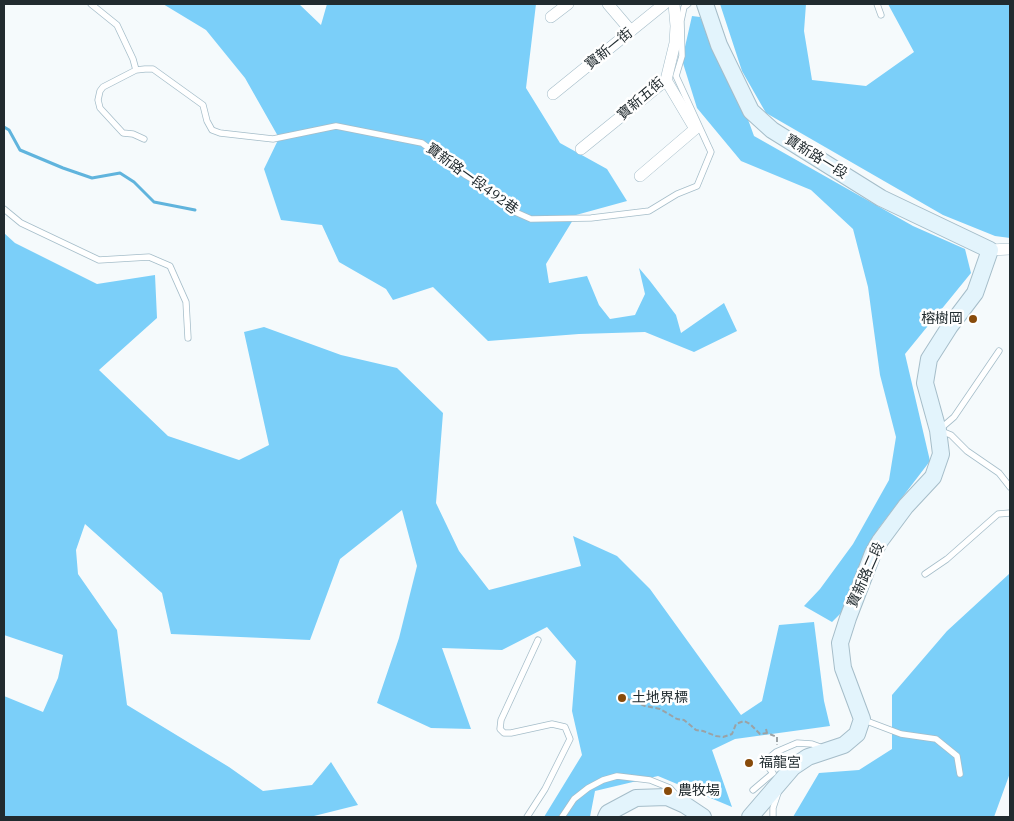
<!DOCTYPE html>
<html>
<head>
<meta charset="utf-8">
<style>
	body { margin:0 }
	#map { position:relative; width:1014px; height:821px; overflow:hidden; background:#f5fafc; font-family:"IBM Plex Serif",serif }
	canvas { display:block }
	.frame { position:absolute; inset:0; border:5px solid #212b2f; pointer-events:none }
</style>
</head>
<body>
<div id="map">
<canvas width="1014" height="821"></canvas>
<div class="frame"></div>
</div>
<script>
const c = document.querySelector('canvas').getContext('2d');
c.lineJoin = 'round';
function fillPath(path, color) { c.fillStyle = color; c.fill(path, 'evenodd'); }
const toPath = rows => new Path2D(rows.map(r => 'M' + r).join(''));
function trace(path, color, width, dash) { c.strokeStyle = color; c.lineWidth = width; c.lineCap = dash ? 'butt' : 'round'; c.setLineDash(dash || []); c.stroke(path); }
function drawText(font, color, halo, rows, align = 'center') {
  c.font = font + ' "IBM Plex Serif","Noto Sans TC",serif'; c.lineWidth = 5; c.setLineDash([]); c.textBaseline = 'middle'; c.strokeStyle = halo; c.fillStyle = color; for (const [text, x, y, turn = 0] of rows) {
    c.save(); c.translate(x, y); c.rotate((+turn || 0) * Math.PI / 180); c.textAlign = isNaN(turn) ? turn : align; if (halo) c.strokeText(text, 0, 0); c.fillText(text, 0, 0); c.restore();
  }
}
fillPath(toPath([
	[163,4,299,4,321,25,327,4,536,4,526,88,560,143,607,169,627,201,576,215,546,264,549,283,587,276,599,305,610,319,635,315,645,294,639,268,650,281,676,315,681,333,724,303,737,331,694,352,645,332,579,334,488,341,433,287,393,300,386,289,339,262,322,225,281,220,264,169,279,138,245,78,206,30],
	[720,4,806,4,804,31,812,80,866,86,914,52,888,4,1010,4,1010,238,995,236,943,215,766,113,742,71],
	[692,16,700,17,746,114,754,136,913,226,965,249,971,273,905,354,930,461,878,529,843,611,832,622,804,606,820,589,853,544,889,480,896,437,880,375,868,287,853,229,811,190,741,161,697,108,682,60],
	[4,233,15,243,97,284,155,275,157,318,99,370,168,436,239,460,269,445,244,332,264,327,341,355,397,368,443,413,436,503,459,551,489,590,581,566,573,536,617,556,650,589,741,715,762,701,779,625,814,622,824,701,830,726,735,739,712,750,732,807,658,776,595,791,590,817,544,817,582,755,572,711,576,661,547,627,502,650,442,648,471,729,431,728,377,703,399,638,417,566,402,510,340,559,310,640,171,634,162,593,85,524,76,550,78,574,117,630,127,705,229,767,263,791,312,785,331,762,358,805,310,817,4,817,4,696,43,712,58,678,63,655,4,635],
	[1009,574,1010,574,1010,773,994,817,793,817,819,773,859,770,892,749,892,695,947,631]
]), '#7bcff9');
trace(toPath([
	[4,127,9,130,20,150,63,168,92,178,120,173,134,182,154,202,195,210]
]), '#60b4dd', 3);
const lane = toPath([
	[91,4,117,25,133,59,136,70],
	[877,4,881,15],
	[144,139,133,134,123,133,100,108,98,100,100,91,103,87,136,70,145,69,153,69,203,105,207,121,212,130,220,133,273,139,336,126,422,143,465,175,486,187,513,211,531,219,591,218,649,211,677,194,697,186,711,152,676,76,682,56,681,21,684,7,688,4],
	[4,209,21,223,99,260,149,257,170,266,186,302,188,338],
	[940,429,954,417,999,351],
	[941,431,951,435,967,451,999,473,1010,487],
	[925,574,947,559,998,514,1010,513],
	[864,720,901,734,936,739,957,756,960,774],
	[753,790,773,773,764,762,776,752,797,743,812,744,823,748],
	[527,817,545,789,570,739,565,727,552,724,511,733,504,733,500,729,501,720,538,640],
	[562,817,574,799,588,788,603,780,617,776,650,780,670,788,677,796],
	[773,817,773,808,778,793]
]);
const street = toPath([
	[608,4,631,31],
	[551,17,568,4],
	[553,94,664,4],
	[581,149,666,80,675,43,676,26,674,4],
	[640,176,695,129,666,80],
	[990,250,1010,249]
]);
const secondary = toPath([
	[705,4,719,45,751,111,772,130,881,198,990,250,975,293,950,326,929,359,925,383,938,430,941,454,933,477,906,506,880,541,873,553,848,618,840,643,843,668,862,719,857,734,844,745,808,757,793,767,750,817],
	[606,817,608,813,636,798,667,797,685,805,703,817]
]);
trace(lane, '#a5bdc9', 7);
trace(street, '#a5bdc9', 12);
trace(secondary, '#a5bdc9', 18);
trace(toPath([
	[620,696,645,706,660,709,677,719,684,720,696,730,703,731,716,736,723,737,732,734,736,724,744,721,750,724,760,734,767,733],
	[766,729,767,733,777,737,777,745]
]), '#9ba2a5', 2, [5, 2.5]);
trace(lane, '#fff', 5.5);
trace(street, '#fff', 11);
trace(secondary, '#e3f4fc', 16);
for (const [x, y, r, color] of [
	[973,319,5,"#884b0b"],
	[622,698,5,"#884b0b"],
	[749,763,5,"#884b0b"],
	[668,791,5,"#884b0b"]
]) { const dot = new Path2D(); dot.arc(x, y, r, 0, 2 * Math.PI); c.fillStyle = color; c.fill(dot); trace(dot, '#fff', 2); }
drawText('14px', '#212b2f', '#fff', [
	["寶新一街",609,49,-39],
	["寶新五街",641,99,-41],
	["寶新路一段",816,157,32],
	["寶新路一段492巷",472,179,36],
	["寶新路二段",866,575,-66]
]);
drawText('14px', '#212b2f', '#fff', [
	["榕樹岡",963,319,"right"],
	["土地界標",632,698],
	["福龍宮",759,763],
	["農牧場",678,791]
], 'left');
</script>
</body>
</html>
